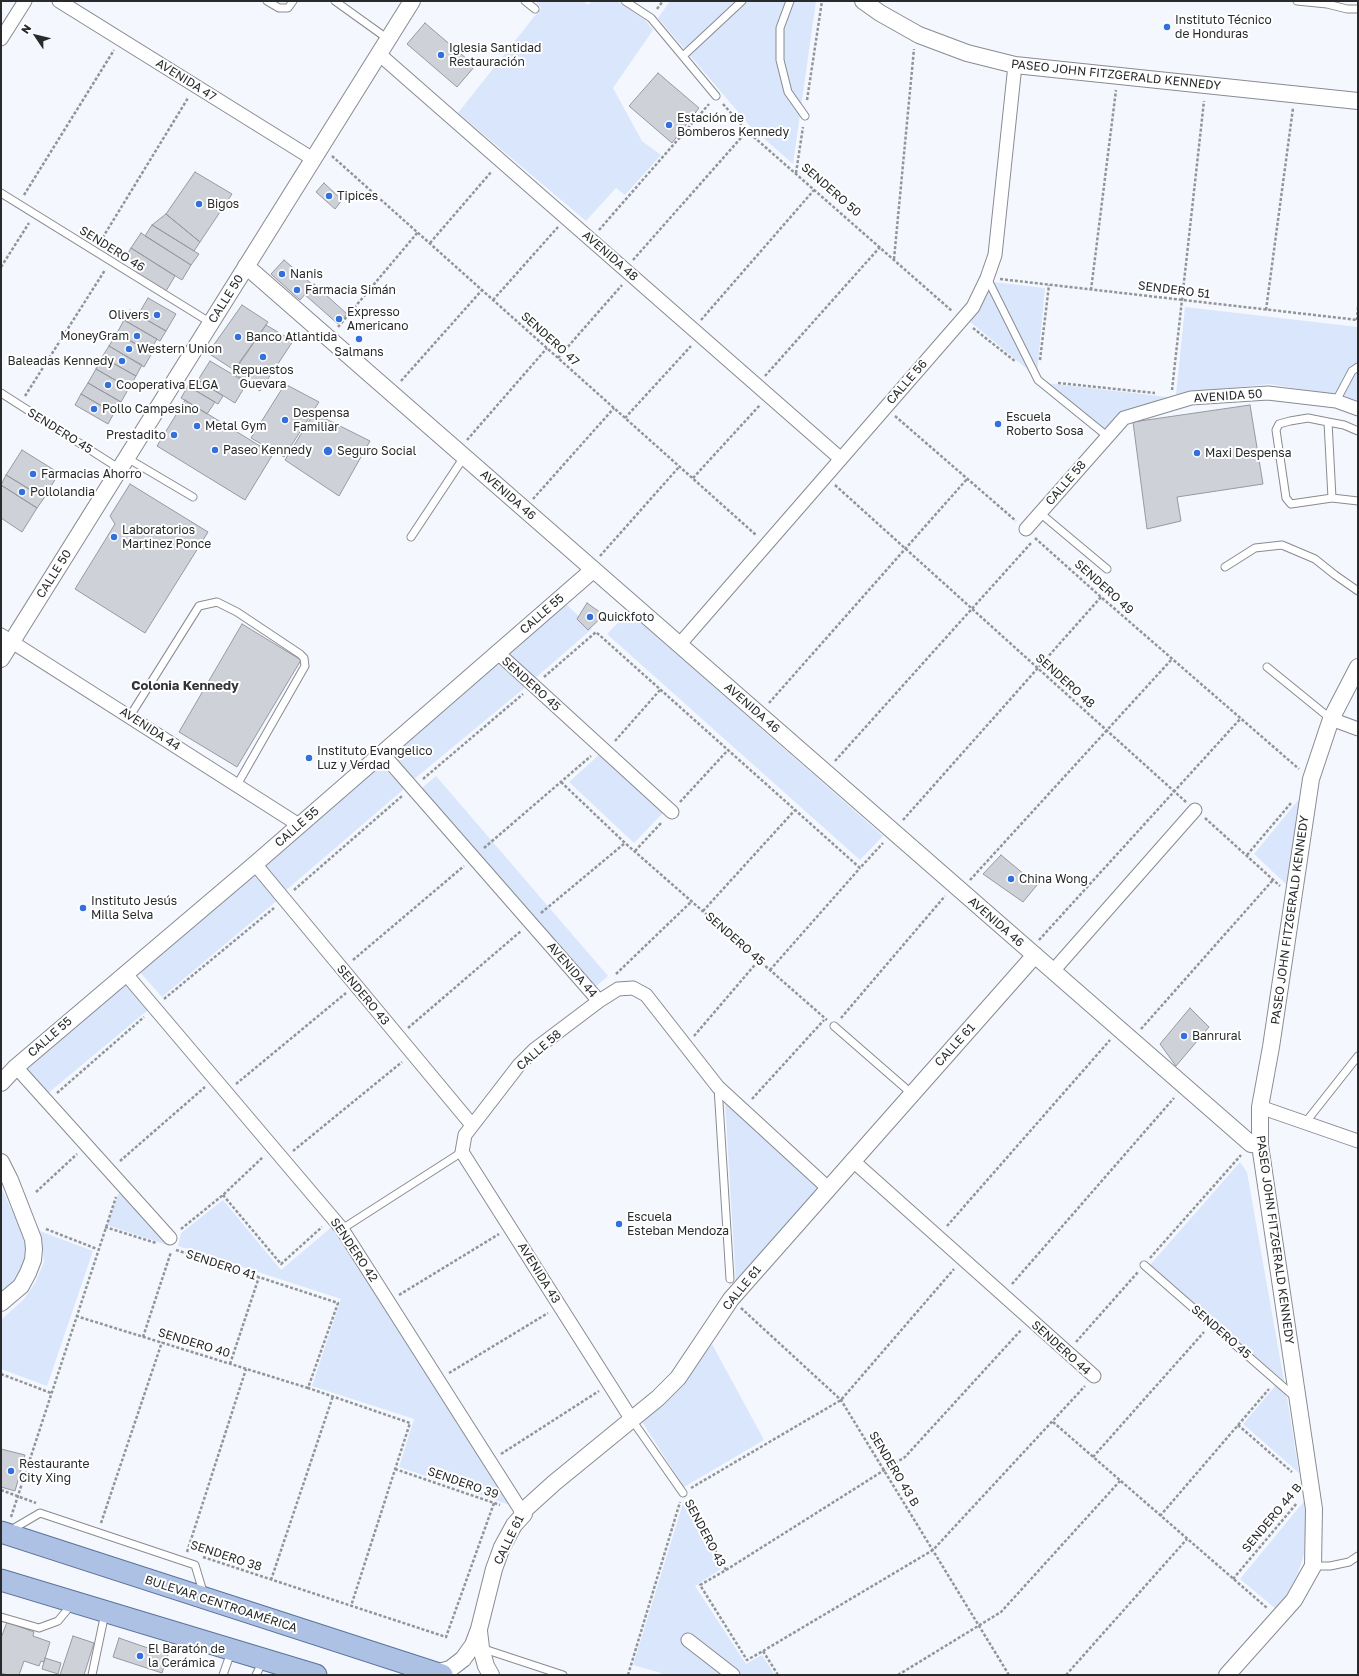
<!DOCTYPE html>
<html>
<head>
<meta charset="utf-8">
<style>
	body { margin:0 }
	#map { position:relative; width:1359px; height:1676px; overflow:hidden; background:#f4f8fe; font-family:"Golos Text",sans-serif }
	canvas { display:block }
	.frame { position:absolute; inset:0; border:2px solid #282a2c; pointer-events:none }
	.north { position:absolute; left:16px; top:16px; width:40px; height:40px; -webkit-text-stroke:3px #fff; paint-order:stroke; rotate:305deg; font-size:11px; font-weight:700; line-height:16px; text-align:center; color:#282a2c }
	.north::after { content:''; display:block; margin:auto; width:14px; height:18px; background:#282a2c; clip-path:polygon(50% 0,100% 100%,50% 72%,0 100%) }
</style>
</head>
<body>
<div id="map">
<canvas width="1359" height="1676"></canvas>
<div class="frame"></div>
<div class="north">N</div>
</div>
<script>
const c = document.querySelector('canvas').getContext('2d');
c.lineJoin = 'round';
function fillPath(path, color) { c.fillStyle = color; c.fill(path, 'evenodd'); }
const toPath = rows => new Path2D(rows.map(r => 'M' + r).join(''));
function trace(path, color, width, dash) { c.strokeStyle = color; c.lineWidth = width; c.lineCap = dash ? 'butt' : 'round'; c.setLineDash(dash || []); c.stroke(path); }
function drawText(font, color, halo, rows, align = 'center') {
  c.font = font + ' "Golos Text",sans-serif'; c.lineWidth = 4; c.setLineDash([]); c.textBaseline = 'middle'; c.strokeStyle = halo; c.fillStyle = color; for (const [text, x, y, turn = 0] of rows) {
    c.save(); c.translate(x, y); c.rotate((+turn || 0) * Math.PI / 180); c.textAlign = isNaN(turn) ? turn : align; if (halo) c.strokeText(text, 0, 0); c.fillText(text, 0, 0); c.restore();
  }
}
fillPath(toPath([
	[539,1,583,1,588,5,592,1,617,1,646,21,653,30,613,88,642,141,661,155,625,195,616,188,586,221,458,113,541,8,536,3],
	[670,1,816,1,793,164,750,126,658,18],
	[993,282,1045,288,1037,374],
	[988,287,1032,373,968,320],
	[1185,307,1358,327,1358,402,1342,396,1269,384,1176,394],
	[1045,383,1168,397,1168,402,1106,431],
	[563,601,592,629,533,680,504,653],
	[629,612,883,836,860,860,607,634],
	[496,659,528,685,413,780,389,753],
	[601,753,666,810,634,843,569,782],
	[379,763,404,789,284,892,262,866],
	[436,776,608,976,594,988,422,788],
	[1304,793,1288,886,1254,854],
	[256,872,279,899,162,997,138,970],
	[130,976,154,1005,47,1094,24,1066],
	[725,1101,821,1189,736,1284],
	[1240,1162,1247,1172,1284,1381,1150,1265],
	[1,1187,24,1237,26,1250,24,1263,17,1278,1,1294],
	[121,1187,175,1236,170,1246,107,1225],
	[223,1200,281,1270,341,1219,513,1506,399,1467,414,1419,312,1386,341,1299,178,1246,181,1233],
	[40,1231,93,1251,47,1386,1,1369,1,1320,24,1299,35,1283,44,1262],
	[712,1344,764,1440,684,1487,642,1422,685,1380],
	[1276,1385,1287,1397,1299,1473,1243,1424],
	[684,1500,721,1569,695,1586,746,1664,762,1655,775,1675,662,1675,661,1673,633,1665],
	[1305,1500,1306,1518,1304,1554,1298,1573,1289,1591,1276,1609,1240,1579]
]), '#d9e6fc');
const building = toPath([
	[425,23,475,66,457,87,407,44,425,23],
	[658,73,699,108,672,143,629,106,658,73],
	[195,172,232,194,200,242,166,214,195,172],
	[324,183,342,200,335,209,316,192,324,183],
	[166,214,200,242,194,251,152,225,166,214],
	[152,225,199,254,191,265,145,236,152,225],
	[141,233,191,265,182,280,131,248,141,233],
	[131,248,175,276,166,291,136,273,142,265,126,256,131,248],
	[284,260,313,285,300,300,271,274,284,260],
	[314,284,347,314,338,324,304,294,314,284],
	[148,298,176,314,166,331,138,315,148,298],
	[242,305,268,322,234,370,208,353,242,305],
	[130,310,166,331,160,341,124,320,130,310],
	[124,320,157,339,149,352,117,333,124,320],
	[266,325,293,341,260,391,233,373,266,325],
	[117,333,152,353,144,367,109,346,117,333],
	[109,346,142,365,136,376,102,357,109,346],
	[102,357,136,376,129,388,96,369,102,357],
	[210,361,247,383,235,403,198,380,210,361],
	[96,369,129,388,121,402,88,383,96,369],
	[198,380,223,396,218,404,193,389,198,380],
	[88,383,121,402,114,413,81,394,88,383],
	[285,384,319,402,284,457,251,438,285,384],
	[188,386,215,402,207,414,181,398,188,386],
	[81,394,114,413,108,424,75,405,81,394],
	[185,400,273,454,245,500,157,446,185,400],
	[1250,405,1263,484,1177,497,1181,521,1147,529,1133,422,1250,405],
	[314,413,370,441,339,496,285,460,314,413],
	[22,450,59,473,44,498,6,475,22,450],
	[6,475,44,498,37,508,1,485,6,475],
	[130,484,208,532,145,633,75,589,115,524,110,516,130,484],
	[1,485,37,508,22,532,1,518,1,485],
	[587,603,604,615,588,630,577,619,587,603],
	[242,624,301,660,237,767,179,732,242,624],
	[1001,855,1037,885,1023,902,983,874,1001,855],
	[1190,1008,1209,1027,1176,1066,1160,1044,1190,1008],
	[1,1449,25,1455,15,1491,1,1487,1,1449],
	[7,1622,34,1632,33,1636,50,1642,44,1662,41,1661,39,1666,24,1661,19,1675,8,1675,1,1673,1,1638,7,1622],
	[73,1636,94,1643,84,1675,60,1675,73,1636],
	[119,1638,168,1655,162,1673,113,1657,119,1638],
	[45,1658,61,1663,58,1674,42,1669,45,1658]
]);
fillPath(building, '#ced2d8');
trace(building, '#96999f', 1);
const service = toPath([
	[267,1,279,8,288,8,293,1],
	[335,1,388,39],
	[525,1,535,9],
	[625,1,651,18,716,96],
	[790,1,780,28,780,60,788,92,805,116],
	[1297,1,1327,4,1347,9,1358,9],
	[683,56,742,1],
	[1,193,211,323],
	[987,278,1038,380,1107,436],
	[1,393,120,469],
	[1336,401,1352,371,1358,367],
	[1328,422,1344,425,1358,431],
	[127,458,193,497],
	[1332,498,1328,422,1308,418,1290,421,1279,424,1276,430,1286,498,1291,504,1332,498,1358,501],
	[1040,513,1107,569],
	[411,537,464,457],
	[1225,567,1255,548,1282,545,1315,559,1335,575,1358,591],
	[1267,667,1331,719],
	[130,716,199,606,217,602,237,612,300,654,304,658,305,666,237,785],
	[834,1026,911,1093],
	[718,1087,730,1279],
	[1305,1123,1358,1056],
	[342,1229,462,1152],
	[1144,1265,1296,1398],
	[632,1420,683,1493],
	[11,1530,40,1513,195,1565,204,1595],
	[1313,1566,1330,1566,1349,1562,1358,1556],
	[1,1617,39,1628,58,1621,72,1604],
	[481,1648,563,1675],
	[92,1675,105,1613],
	[223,1675,231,1652],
	[256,1675,263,1661]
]);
const minor = toPath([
	[59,1,313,159],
	[1,39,25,1],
	[379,54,841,459],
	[1026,529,1124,418,1191,398,1268,393,1336,401,1358,409],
	[1,635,299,825],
	[679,645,973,307,987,278,995,255,1015,65],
	[498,653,672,812],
	[1331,719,1358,729],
	[382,753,599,1001,618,989,633,988,646,995,718,1087,828,1188],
	[255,864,472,1125],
	[1053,971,1195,810],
	[125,973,342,1229,522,1512],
	[599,1001,534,1050,519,1065,465,1135,462,1152,632,1420],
	[16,1067,170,1238],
	[1260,1107,1358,1141],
	[852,1160,1094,1376],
	[688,1640,733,1675]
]);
const tertiary = toPath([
	[863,1,880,13,919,35,967,53,1015,65,1358,101],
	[246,266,1251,1144,1260,1145],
	[1,659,412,1],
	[1,1083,16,1067,255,864,593,570],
	[1,1162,10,1180,33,1239,34,1249,33,1260,28,1273,21,1286,1,1303],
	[479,1631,481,1648,486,1666,491,1675],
	[435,1673,450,1669,463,1659,473,1645,479,1629,494,1569,502,1547,514,1525,524,1514,522,1512,554,1483,658,1398,678,1378,731,1299,1035,955],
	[1227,1675,1294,1600,1313,1566,1314,1509,1260,1145,1260,1107,1271,1047,1311,779,1331,719,1358,667]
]);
const primary = toPath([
	[1,1532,442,1675],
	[1,1580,316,1675]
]);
trace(service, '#888b91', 9);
trace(minor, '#888b91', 15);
trace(tertiary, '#888b91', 18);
trace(primary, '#5b7299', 23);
trace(toPath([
	[657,9,663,1],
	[807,100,822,1],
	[723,104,747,131,952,311],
	[332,156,756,535],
	[796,173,803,127],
	[24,195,114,50],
	[599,230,709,104],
	[100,242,188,98],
	[430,243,492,171],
	[894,259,914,49],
	[633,260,747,131],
	[1,267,29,223],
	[1000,279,1358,320],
	[1091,290,1116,90],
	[493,300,558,227],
	[1266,310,1293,108],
	[701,320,814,190],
	[1357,320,1358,307],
	[338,327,418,232],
	[973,328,1016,362],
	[558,358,622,285],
	[1040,360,1049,285],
	[765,376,880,247],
	[401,381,482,290],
	[1058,383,1155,393],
	[1172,390,1204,101],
	[25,396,105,270],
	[895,416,1016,521],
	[625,418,691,346],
	[467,440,547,348],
	[693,478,760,405],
	[835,485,1186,802],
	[533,499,614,408],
	[1035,538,1101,597,1299,769],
	[600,556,679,467],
	[544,677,596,632,860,868,883,843],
	[769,703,967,479],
	[615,741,660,690],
	[835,761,1032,542],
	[423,779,523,694],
	[561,782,625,843,827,1020],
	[680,802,728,750],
	[1205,818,1280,886],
	[903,820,1101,597],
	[484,848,591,756],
	[635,851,662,822],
	[1247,855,1291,803],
	[970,880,1172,659],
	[294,890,402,796],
	[703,911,795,810],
	[541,913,625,843],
	[1039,940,1241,718],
	[353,960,464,866],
	[770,970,860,868],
	[616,974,692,901],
	[164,999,274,908],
	[841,1018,945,896],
	[408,1028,521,931],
	[1141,1029,1273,880],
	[694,1036,759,960],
	[236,1084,346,993],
	[57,1093,144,1017],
	[752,1099,824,1020],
	[293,1151,402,1062],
	[120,1161,205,1087],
	[36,1192,77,1154],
	[223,1195,281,1264,322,1227],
	[947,1226,1110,1040],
	[105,1227,156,1243],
	[46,1229,97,1249],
	[181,1229,223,1195,263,1157],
	[176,1250,338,1303,308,1388,410,1423,351,1606],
	[1150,1258,1241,1155],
	[1012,1284,1174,1098],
	[399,1295,499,1234],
	[741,1308,841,1400,1009,1675],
	[76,1316,308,1388],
	[143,1337,171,1252],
	[1076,1342,1138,1272],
	[230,1364,259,1277],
	[449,1373,548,1313],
	[1,1374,51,1393],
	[1053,1422,1267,1608],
	[1238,1425,1292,1472],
	[501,1454,599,1391],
	[1093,1457,1204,1332],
	[395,1469,500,1505],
	[691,1488,841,1400,954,1269],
	[1,1490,36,1503],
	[688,1502,726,1570,700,1585,747,1660,763,1651,778,1675],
	[1160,1516,1269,1389],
	[11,1517,116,1197],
	[101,1523,162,1342],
	[187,1552,246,1369],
	[203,1557,446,1637,494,1503],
	[726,1570,905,1457,1022,1329],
	[1233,1579,1297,1503],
	[271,1580,333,1396],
	[763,1651,933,1550,1085,1386],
	[628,1675,680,1502],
	[898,1675,1001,1612,1120,1481],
	[1066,1675,1187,1539]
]), '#919498', 2.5, [3, 2]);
trace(service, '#fff', 7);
trace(minor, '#fff', 13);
trace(tertiary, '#fff', 16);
trace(primary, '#adc1e5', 21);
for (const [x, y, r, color] of [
	[1167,27,4,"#3370de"],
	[441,55,4,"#3370de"],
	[669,125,4,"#3370de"],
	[329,196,4,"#3370de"],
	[199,204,4,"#3370de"],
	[282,274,4,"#3370de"],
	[297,290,4,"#3370de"],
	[157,315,4,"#3370de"],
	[339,319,4,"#3370de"],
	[137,336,4,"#3370de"],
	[238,337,4,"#3370de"],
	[359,339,4,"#3370de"],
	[129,349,4,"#3370de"],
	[263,357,4,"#3370de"],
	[122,361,4,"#3370de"],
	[108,385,4,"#3370de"],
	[94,409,4,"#3370de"],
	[285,420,4,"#3370de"],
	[998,424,4,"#3370de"],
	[197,426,4,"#3370de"],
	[174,435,4,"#3370de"],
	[215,450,4,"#3370de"],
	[328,451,5,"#3370de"],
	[1197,453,4,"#3370de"],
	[33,474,4,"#3370de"],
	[22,492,4,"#3370de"],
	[114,537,4,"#3370de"],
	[590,617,4,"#3370de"],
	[309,758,4,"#3370de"],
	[1011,879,4,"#3370de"],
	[83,908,4,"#3370de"],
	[1184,1036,4,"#3370de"],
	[619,1224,4,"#3370de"],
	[11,1471,4,"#3370de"],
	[140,1656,4,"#3370de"]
]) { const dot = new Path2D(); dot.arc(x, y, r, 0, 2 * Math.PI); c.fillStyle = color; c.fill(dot); trace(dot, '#fff', 1.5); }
drawText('12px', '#282a2c', '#fff', [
	["Instituto Técnico",1175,20],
	["de Honduras",1175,34],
	["Iglesia Santidad",449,48],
	["Restauración",449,62],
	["Estación de",677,118],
	["Bomberos Kennedy",677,132],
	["Tipices",337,196],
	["Bigos",207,204],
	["Nanis",290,274],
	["Farmacia Simán",305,290],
	["Expresso",347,312],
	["Americano",347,326],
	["Olivers",149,315,"right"],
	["MoneyGram",129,336,"right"],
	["Banco Atlantida",246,337],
	["Western Union",137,349],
	["Salmans",359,352,"center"],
	["Baleadas Kennedy",114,361,"right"],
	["Repuestos",263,370,"center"],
	["Guevara",263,384,"center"],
	["Cooperativa ELGA",116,385],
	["Pollo Campesino",102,409],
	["Despensa",293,413],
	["Familiar",293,427],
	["Escuela",1006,417],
	["Roberto Sosa",1006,431],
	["Metal Gym",205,426],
	["Prestadito",166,435,"right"],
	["Paseo Kennedy",223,450],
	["Seguro Social",337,451],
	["Maxi Despensa",1205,453],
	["Farmacias Ahorro",41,474],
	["Pollolandia",30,492],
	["Laboratorios",122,530],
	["Martinez Ponce",122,544],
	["Quickfoto",598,617],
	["Instituto Evangelico",317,751],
	["Luz y Verdad",317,765],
	["China Wong",1019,879],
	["Instituto Jesús",91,901],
	["Milla Selva",91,915],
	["Banrural",1192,1036],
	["Escuela",627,1217],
	["Esteban Mendoza",627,1231],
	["Restaurante",19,1464],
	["City Xing",19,1478],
	["El Baratón de",148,1649],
	["la Cerámica",148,1663]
], 'left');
drawText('12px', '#282a2c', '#fff', [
	["PASEO JOHN FITZGERALD KENNEDY",1116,75,6],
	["AVENIDA 47",186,80,32],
	["SENDERO 50",831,190,41],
	["SENDERO 46",112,249,32],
	["AVENIDA 48",610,256,41],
	["SENDERO 51",1174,290,7],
	["CALLE 50",226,299,-58],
	["SENDERO 47",550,339,42],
	["CALLE 56",907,382,-49],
	["AVENIDA 50",1228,396,-4],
	["SENDERO 45",60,431,32],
	["CALLE 58",1066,483,-49],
	["AVENIDA 46",508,495,41],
	["CALLE 50",54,574,-58],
	["SENDERO 49",1104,587,42],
	["CALLE 55",542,614,-41],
	["SENDERO 48",1065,681,42],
	["SENDERO 45",531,684,42],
	["AVENIDA 46",752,708,41],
	["AVENIDA 44",150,729,33],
	["CALLE 55",297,827,-41],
	["PASEO JOHN FITZGERALD KENNEDY",1290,920,-82],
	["AVENIDA 46",996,922,41],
	["SENDERO 45",735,939,41],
	["AVENIDA 44",572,970,49],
	["SENDERO 43",363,995,50],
	["CALLE 55",50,1037,-41],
	["CALLE 61",955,1045,-48],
	["CALLE 58",539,1050,-41],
	["PASEO JOHN FITZGERALD KENNEDY",1275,1240,82],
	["SENDERO 42",354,1250,56],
	["SENDERO 41",221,1265,18],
	["AVENIDA 43",539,1273,58],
	["CALLE 61",742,1288,-51],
	["SENDERO 45",1221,1332,41],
	["SENDERO 40",194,1343,17],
	["SENDERO 44",1061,1348,42],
	["SENDERO 43 B",894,1469,59],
	["SENDERO 39",463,1483,19],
	["SENDERO 44 B",1272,1518,-50],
	["SENDERO 43",705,1533,62],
	["CALLE 61",509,1540,-64],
	["SENDERO 38",226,1556,18],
	["BULEVAR CENTROAMÉRICA",221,1604,18]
]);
drawText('bold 13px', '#323439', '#fff', [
	["Colonia Kennedy",185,686]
]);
</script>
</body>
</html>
